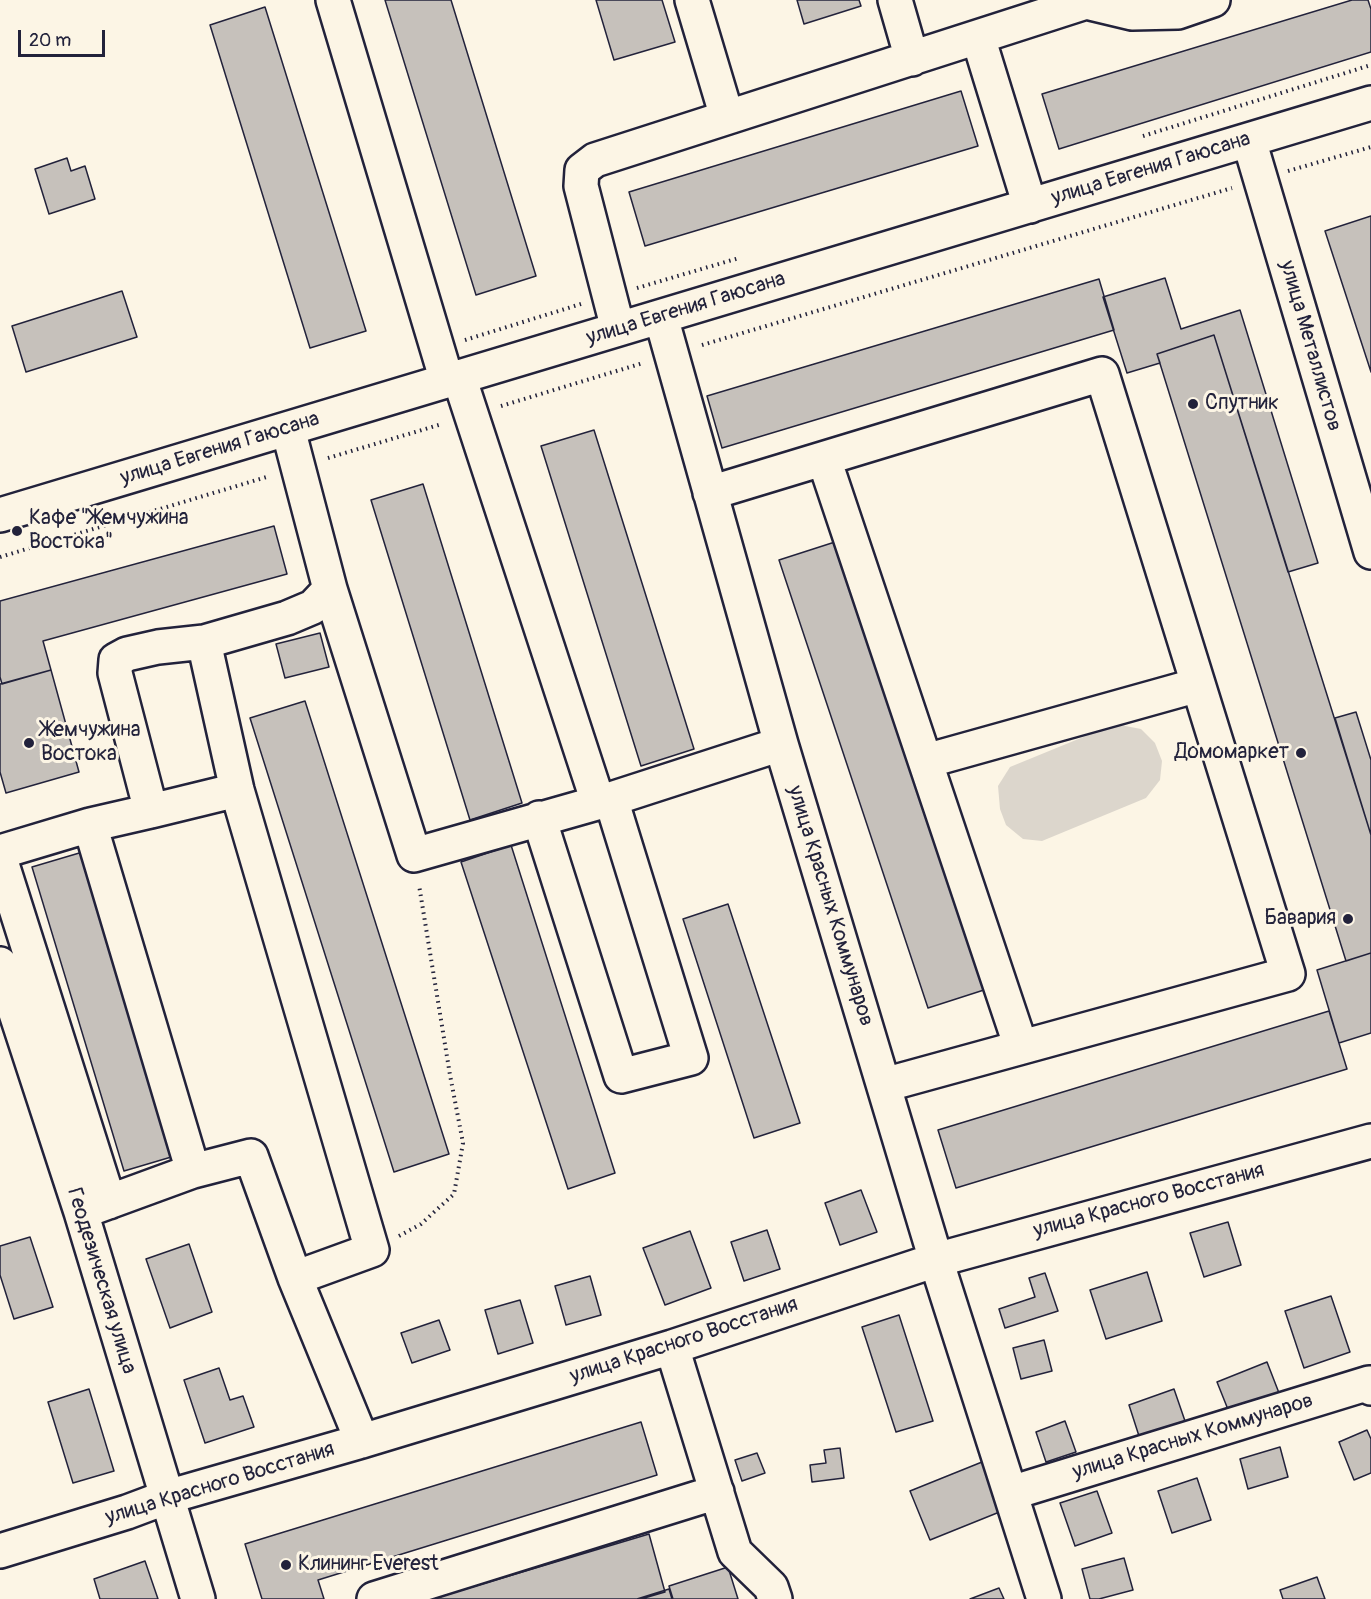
<!DOCTYPE html>
<html>
<head>
<meta charset="utf-8">
<style>
	body { margin:0 }
	#map { position:relative; width:1371px; height:1599px; overflow:hidden; background:#fcf5e5; font-family:Pangolin,sans-serif }
	canvas { display:block }
	.scale { position:absolute; left:18px; top:30px; width:87px; height:27px; box-sizing:border-box; border:3px solid #22223b; border-top:0; padding-left:8px; font-size:18px; line-height:21px; white-space:nowrap; color:#22223b; -webkit-text-stroke:4px #fcf5e5; paint-order:stroke }
</style>
</head>
<body>
<div id="map">
<canvas width="1371" height="1599"></canvas>
<div class="scale">20 m</div>
</div>
<script>
const c = document.querySelector('canvas').getContext('2d');
c.lineJoin = 'round';
function fillPath(path, color) { c.fillStyle = color; c.fill(path, 'evenodd'); }
const toPath = rows => new Path2D(rows.map(r => 'M' + r).join(''));
function trace(path, color, width, dash) { c.strokeStyle = color; c.lineWidth = width; c.lineCap = dash ? 'butt' : 'round'; c.setLineDash(dash || []); c.stroke(path); }
function drawText(font, color, halo, rows, align = 'center') {
  c.font = font + ' Pangolin,sans-serif'; c.lineWidth = 6; c.setLineDash([]); c.textBaseline = 'middle'; c.strokeStyle = halo; c.fillStyle = color; for (const [text, x, y, turn = 0] of rows) {
    c.save(); c.translate(x, y); c.rotate((+turn || 0) * Math.PI / 180); c.textAlign = isNaN(turn) ? turn : align; if (halo) c.strokeText(text, 0, 0); c.fillText(text, 0, 0); c.restore();
  }
}
fillPath(toPath([
	[1115,724,1141,729,1155,743,1162,761,1160,780,1146,798,1042,841,1023,839,1006,825,1000,809,998,786,1010,767]
]), '#dcd6cc');
const building = toPath([
	[385,0,451,0,536,276,476,295,385,0],
	[596,0,662,0,675,42,614,60,596,0],
	[797,0,859,0,861,6,804,24,797,0],
	[1352,0,1368,0,1371,9,1371,52,1059,149,1042,94,1352,0],
	[265,7,366,331,310,348,210,25,265,7],
	[961,91,978,146,645,246,629,192,961,91],
	[67,158,71,171,85,166,95,199,49,214,35,169,67,158],
	[1371,216,1371,372,1325,231,1371,216],
	[1165,278,1181,329,1240,310,1318,563,1288,572,1214,335,1157,354,1160,363,1127,373,1103,297,1165,278],
	[1099,279,1114,330,722,448,707,396,1099,279],
	[122,291,137,337,26,372,12,326,122,291],
	[1214,335,1371,835,1371,953,1346,961,1157,354,1214,335],
	[594,430,694,749,641,766,541,446,594,430],
	[423,484,522,803,470,820,371,500,423,484],
	[274,526,287,574,43,641,51,670,2,684,0,677,0,601,274,526],
	[838,541,987,989,928,1008,779,560,838,541],
	[320,633,329,667,285,678,276,644,320,633],
	[51,670,79,772,6,793,0,772,0,684,51,670],
	[305,701,449,1154,394,1172,250,718,305,701],
	[1356,712,1371,760,1371,835,1335,718,1356,712],
	[511,845,615,1173,568,1189,461,862,511,845],
	[86,851,178,1155,124,1171,32,867,86,851],
	[728,904,800,1123,754,1138,683,919,728,904],
	[1371,953,1371,1033,1339,1043,1317,970,1371,953],
	[1329,1011,1347,1069,956,1188,938,1130,1329,1011],
	[861,1190,877,1232,840,1245,825,1203,861,1190],
	[1228,1222,1241,1265,1204,1277,1190,1233,1228,1222],
	[767,1230,780,1269,744,1281,731,1242,767,1230],
	[690,1231,711,1288,665,1305,643,1248,690,1231],
	[30,1237,53,1307,14,1319,0,1275,0,1246,30,1237],
	[189,1244,212,1312,170,1328,146,1259,189,1244],
	[1147,1272,1162,1321,1106,1339,1090,1290,1147,1272],
	[1045,1273,1058,1311,1005,1328,999,1309,1035,1297,1029,1278,1045,1273],
	[590,1276,601,1315,566,1325,555,1286,590,1276],
	[1331,1296,1350,1352,1304,1368,1285,1311,1331,1296],
	[520,1300,533,1343,498,1354,485,1310,520,1300],
	[899,1315,933,1421,896,1432,862,1327,899,1315],
	[439,1320,450,1350,412,1363,401,1333,439,1320],
	[1044,1340,1052,1371,1021,1379,1013,1348,1044,1340],
	[1267,1362,1279,1393,1229,1412,1217,1382,1267,1362],
	[219,1368,230,1400,243,1396,254,1427,205,1443,184,1380,219,1368],
	[89,1389,114,1471,73,1483,48,1402,89,1389],
	[1174,1389,1185,1421,1139,1436,1129,1405,1174,1389],
	[1065,1421,1076,1452,1046,1462,1036,1432,1065,1421],
	[641,1422,657,1475,318,1580,324,1599,262,1599,245,1544,641,1422],
	[1367,1430,1371,1439,1371,1473,1354,1480,1339,1442,1367,1430],
	[1280,1447,1288,1477,1248,1489,1240,1459,1280,1447],
	[840,1448,844,1478,812,1482,810,1465,826,1463,824,1450,840,1448],
	[757,1453,765,1473,742,1481,735,1460,757,1453],
	[982,1462,1002,1511,930,1540,910,1491,982,1462],
	[1197,1478,1211,1520,1172,1533,1158,1491,1197,1478],
	[1097,1491,1112,1533,1075,1546,1060,1503,1097,1491],
	[649,1534,665,1592,641,1599,432,1599,649,1534],
	[1124,1558,1133,1590,1099,1599,1090,1599,1082,1569,1124,1558],
	[145,1561,158,1599,100,1599,94,1579,145,1561],
	[728,1567,738,1599,673,1599,669,1586,728,1567],
	[1317,1577,1325,1599,1283,1599,1280,1590,1317,1577],
	[999,1588,1004,1599,970,1599,999,1588],
	[669,1589,672,1599,637,1599,669,1589]
]);
fillPath(building, '#c6c1bb');
trace(building, '#22223b', 1.5);
const minor = toPath([
	[333,0,447,381],
	[692,0,727,117],
	[895,0,912,59],
	[978,37,1030,206],
	[1249,140,1371,552],
	[661,317,781,744,936,1260,1044,1599],
	[618,329,581,186,582,170,595,160,1086,2,1132,13,1178,12,1213,0],
	[459,377,598,802],
	[824,459,1021,1047],
	[710,493,1102,374,1288,974,884,1085],
	[0,515,1371,103],
	[330,589,414,855,611,799,781,744],
	[204,642,237,790,372,1250,295,1278],
	[926,761,1198,685],
	[151,811,237,790],
	[539,818,621,1076,691,1058,611,799],
	[90,825,193,1171],
	[0,852,90,825,151,811,115,673,116,660,127,654,158,647,204,642,287,618,313,607,330,589,288,429],
	[0,858,109,1202],
	[0,964,81,1212,198,1599],
	[81,1212,193,1171,251,1156,295,1278,362,1441],
	[672,1347,735,1552,771,1587,775,1599],
	[1011,1493,1369,1383,1371,1388],
	[0,1551,127,1512,167,1497,362,1441,672,1347,936,1260,1371,1141],
	[374,1599,717,1492]
]);
trace(minor, '#22223b', 38);
trace(toPath([
	[1143,136,1371,65],
	[1288,171,1371,147],
	[637,288,739,258],
	[465,340,581,304],
	[702,345,1232,188],
	[501,406,643,363],
	[328,458,442,424],
	[0,557,270,476],
	[399,1236,421,1224,454,1194,463,1143,450,1075,419,885]
]), '#22223b', 4, [1.5, 4.5]);
trace(minor, '#fcf5e5', 33);
for (const [x, y, r, color] of [
	[1193,404,6,"#22223b"],
	[17,531,6,"#22223b"],
	[29,743,6,"#22223b"],
	[1301,753,6,"#22223b"],
	[1348,919,6,"#22223b"],
	[286,1565,6,"#22223b"]
]) { const dot = new Path2D(); dot.arc(x, y, r, 0, 2 * Math.PI); c.fillStyle = color; c.fill(dot); trace(dot, '#fcf5e5', 2); }
drawText('21px', '#22223b', '#fcf5e5', [
	["улица Евгения Гаюсана",1151,169,-17],
	["улица Евгения Гаюсана",686,309,-17],
	["улица Металлистов",1310,346,74],
	["улица Евгения Гаюсана",220,449,-17],
	["улица Красных Коммунаров",830,906,73],
	["улица Красного Восстания",1149,1201,-15],
	["Геодезическая улица",101,1281,73],
	["улица Красного Восстания",684,1341,-18],
	["улица Красных Коммунаров",1193,1437,-17],
	["улица Красного Восстания",220,1484,-17]
]);
drawText('21px', '#22223b', '#fcf5e5', [
	["Спутник",1205,404],
	["Кафе \"Жемчужина",29,519],
	["Востока\"",29,543],
	["Жемчужина",41,731],
	["Востока",41,755],
	["Домомаркет",1289,753,"right"],
	["Бавария",1336,919,"right"],
	["Клининг Everest",298,1565]
], 'left');
</script>
</body>
</html>
